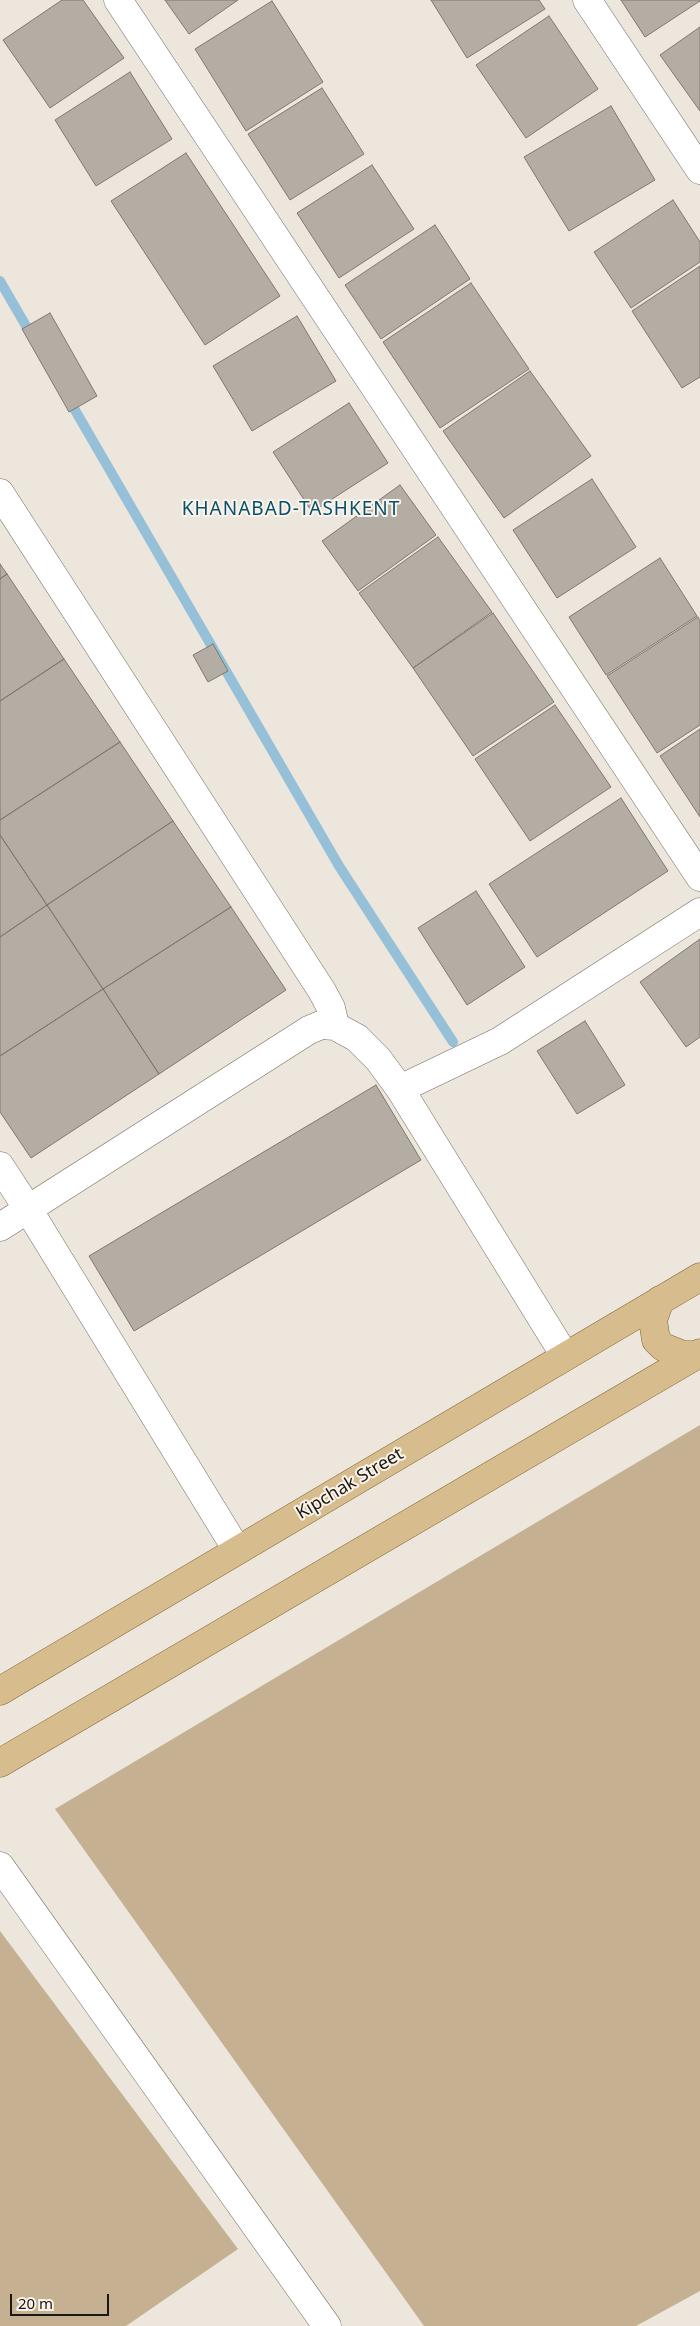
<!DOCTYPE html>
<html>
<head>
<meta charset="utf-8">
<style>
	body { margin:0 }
	#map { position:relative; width:700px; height:2326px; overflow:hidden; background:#ece6dc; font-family:"Noto Sans",sans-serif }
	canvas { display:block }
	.scale { position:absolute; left:10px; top:2294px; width:99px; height:22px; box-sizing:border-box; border:2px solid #1a1814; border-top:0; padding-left:6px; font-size:15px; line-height:18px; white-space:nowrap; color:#1a1814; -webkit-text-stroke:4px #faf3e9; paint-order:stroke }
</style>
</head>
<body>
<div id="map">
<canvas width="700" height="2326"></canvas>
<div class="scale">20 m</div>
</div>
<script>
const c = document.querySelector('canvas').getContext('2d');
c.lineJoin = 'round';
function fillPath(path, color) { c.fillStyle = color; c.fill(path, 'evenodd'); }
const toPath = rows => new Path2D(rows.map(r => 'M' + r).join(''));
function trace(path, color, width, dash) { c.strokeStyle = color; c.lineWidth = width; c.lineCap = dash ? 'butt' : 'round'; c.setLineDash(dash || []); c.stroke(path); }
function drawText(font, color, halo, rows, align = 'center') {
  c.font = font + ' "Noto Sans",sans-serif'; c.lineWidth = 4; c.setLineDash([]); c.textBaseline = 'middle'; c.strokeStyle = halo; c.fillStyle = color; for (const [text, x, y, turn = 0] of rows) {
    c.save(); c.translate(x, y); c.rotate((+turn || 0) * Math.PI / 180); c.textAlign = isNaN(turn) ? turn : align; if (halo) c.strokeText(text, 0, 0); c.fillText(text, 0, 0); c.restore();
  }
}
fillPath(toPath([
	[700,1425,700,2291,636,2326,424,2326,55,1809],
	[0,1931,238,2249,126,2326,0,2326]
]), '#c5b191');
trace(toPath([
	[0,281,33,338],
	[68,398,339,866,453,1042]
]), '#95c0d8', 10);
const building = toPath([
	[62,0,83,0,124,58,50,108,3,40,62,0],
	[165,0,238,0,189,34,165,0],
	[431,0,539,0,545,9,467,58,431,0],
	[621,0,700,0,700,1,645,37,621,0],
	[272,1,323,82,246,131,195,49,272,1],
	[549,16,598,89,526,138,476,65,549,16],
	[700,27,700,111,660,55,700,27],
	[130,72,172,139,96,186,55,120,130,72],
	[322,88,364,154,290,200,248,134,322,88],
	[611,106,655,180,569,231,524,157,611,106],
	[186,153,280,296,205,345,111,201,186,153],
	[372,165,414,229,339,278,297,213,372,165],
	[673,200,700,242,700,262,631,308,594,252,673,200],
	[435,225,470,279,381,339,345,285,435,225],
	[700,266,700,377,682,388,632,311,700,266],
	[471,283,529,369,440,428,383,342,471,283],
	[50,313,97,396,69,412,22,329,50,313],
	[297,316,336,381,252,431,213,366,297,316],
	[530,371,591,456,504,518,443,431,530,371],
	[349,403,388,463,312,512,273,452,349,403],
	[592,479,636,547,557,598,513,530,592,479],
	[400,485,436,535,358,591,322,541,400,485],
	[438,537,492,612,413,668,359,593,438,537],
	[660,558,697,616,606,675,569,617,660,558],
	[0,564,7,574,0,579,0,564],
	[7,574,64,659,0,701,0,579,7,574],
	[493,613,554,702,473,756,413,668,493,613],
	[698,617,700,621,700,725,657,753,607,676,698,617],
	[213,644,228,671,208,682,193,655,213,644],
	[64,659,120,742,0,820,0,701,64,659],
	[555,705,611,787,530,841,475,759,555,705],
	[700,729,700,817,660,756,700,729],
	[120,742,173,821,47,905,0,835,0,820,120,742],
	[621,798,668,871,537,957,489,884,621,798],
	[173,821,231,907,103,989,47,905,173,821],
	[0,835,47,905,0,937,0,835],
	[476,891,525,967,467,1005,418,928,476,891],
	[47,905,103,989,0,1056,0,937,47,905],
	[231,907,286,990,159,1074,103,989,231,907],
	[700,939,700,1037,686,1047,640,982,700,939],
	[103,989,159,1074,31,1158,0,1112,0,1056,103,989],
	[585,1021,625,1085,577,1114,537,1051,585,1021],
	[376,1085,421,1160,134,1331,89,1256,376,1085]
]);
fillPath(building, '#b3ada4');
trace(building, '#7e786f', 1);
const minor = toPath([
	[118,0,700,877],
	[587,0,700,170],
	[0,493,322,991,331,1008,335,1026],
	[400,1089,565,1356],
	[0,1166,28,1209,237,1550],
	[0,1227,309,1030,321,1025,335,1026,357,1038,378,1059,400,1089,500,1041,700,912],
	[0,1866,327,2326]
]);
const major = toPath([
	[660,1300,653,1320,656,1340,663,1347,683,1355,696,1355],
	[0,1691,700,1277],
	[0,1763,700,1353]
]);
trace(minor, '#746e66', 29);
trace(major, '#836533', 29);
trace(minor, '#fff', 28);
trace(major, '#d7bc8e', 28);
drawText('18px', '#1a1814', '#faf3e9', [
	["Kipchak Street",350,1484,-31]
]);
c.letterSpacing = '1px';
drawText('19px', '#08506d', '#faf3e9', [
	["KHANABAD-TASHKENT",291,510]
]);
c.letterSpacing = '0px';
</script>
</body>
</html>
